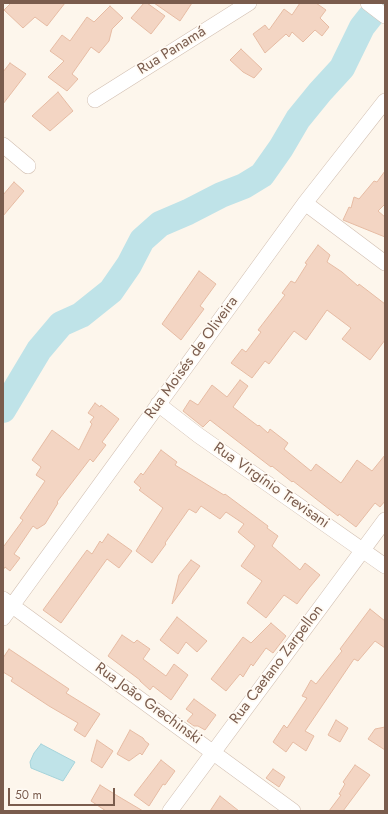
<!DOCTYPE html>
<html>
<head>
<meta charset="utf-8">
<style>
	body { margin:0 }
	#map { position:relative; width:388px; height:814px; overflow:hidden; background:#fdf6ec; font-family:Jost,sans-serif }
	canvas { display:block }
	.frame { position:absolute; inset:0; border:4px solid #7a5c4d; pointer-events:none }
	.scale { position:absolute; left:8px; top:788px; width:107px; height:18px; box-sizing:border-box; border:2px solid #7a5c4d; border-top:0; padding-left:5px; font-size:12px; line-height:14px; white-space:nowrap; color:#7a5c4d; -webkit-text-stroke:3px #fffaf3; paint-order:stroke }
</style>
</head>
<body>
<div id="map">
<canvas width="388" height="814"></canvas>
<div class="frame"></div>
<div class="scale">50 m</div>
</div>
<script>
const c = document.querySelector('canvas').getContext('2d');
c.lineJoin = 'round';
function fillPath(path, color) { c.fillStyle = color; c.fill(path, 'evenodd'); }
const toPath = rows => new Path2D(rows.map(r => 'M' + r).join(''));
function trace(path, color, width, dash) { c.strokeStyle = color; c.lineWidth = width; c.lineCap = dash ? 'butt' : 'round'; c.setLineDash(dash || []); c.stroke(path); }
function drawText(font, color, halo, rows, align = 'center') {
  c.font = font + ' Jost,sans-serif'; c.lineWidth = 3.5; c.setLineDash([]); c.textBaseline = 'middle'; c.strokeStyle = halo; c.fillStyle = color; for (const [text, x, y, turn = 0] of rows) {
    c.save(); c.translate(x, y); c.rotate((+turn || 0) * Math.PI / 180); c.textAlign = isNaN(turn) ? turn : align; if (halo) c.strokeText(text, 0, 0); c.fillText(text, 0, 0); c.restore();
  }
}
const water = toPath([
	[41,744,75,762,63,781,31,768,30,762,34,753,41,744]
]);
fillPath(water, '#bfe3e8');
trace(water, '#a5d3da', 1);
trace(toPath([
	[3,410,39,350,61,324,81,315,111,291,129,265,142,240,160,224,188,212,221,195,244,186,262,175,281,148,298,119,320,92,342,68,362,27,381,3]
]), '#bfe3e8', 26);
const building = toPath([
	[11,3,65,3,47,26,35,17,23,28,4,10,11,3],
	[144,3,147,3,165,16,151,34,131,18,144,3],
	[154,3,192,3,180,21,154,3],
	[300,3,316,3,326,10,320,18,329,27,322,36,315,30,303,42,292,32,289,37,286,34,265,53,253,34,265,25,269,30,284,9,292,15,300,3],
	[110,6,123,18,112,29,109,41,99,53,91,47,72,74,78,79,67,91,48,77,64,61,50,51,62,35,70,41,87,17,94,22,110,6],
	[241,49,262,69,254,78,243,72,230,60,241,49],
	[10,63,26,74,3,104,3,72,10,63],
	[58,92,73,111,50,131,32,116,58,92],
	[385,171,385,204,378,211,385,217,385,237,343,220,349,207,351,208,354,197,359,199,374,181,377,182,385,171],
	[14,182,24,191,3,216,3,195,14,182],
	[318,245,330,255,327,262,342,272,358,286,359,284,385,304,385,340,370,360,342,339,351,328,327,310,306,340,294,331,269,364,265,361,252,378,231,363,242,349,246,352,261,332,258,330,285,295,282,293,291,281,295,283,307,264,305,263,318,245],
	[199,271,216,284,200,306,204,309,181,340,162,324,199,271],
	[240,380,248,386,233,407,258,426,259,425,268,433,270,429,288,443,284,449,311,471,316,464,341,483,357,460,372,471,385,455,385,501,380,507,375,503,356,527,339,514,338,516,293,481,292,482,272,466,271,467,210,420,203,427,183,411,190,400,198,405,212,385,227,397,240,380],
	[95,403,100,407,101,405,119,419,102,442,106,445,93,462,90,459,57,502,58,503,45,524,37,529,33,526,14,554,20,558,10,571,5,567,3,570,3,545,4,546,23,520,20,518,45,481,36,475,41,467,32,460,52,430,79,450,92,424,90,422,94,417,88,413,95,403],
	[161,450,177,462,175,465,224,495,225,494,268,526,267,528,278,536,272,546,300,570,305,563,320,575,309,588,297,604,284,595,266,618,247,603,262,581,241,566,255,546,238,532,244,524,226,512,220,519,201,506,196,513,189,509,165,543,166,544,152,563,136,551,163,508,139,490,141,488,134,482,141,473,143,475,161,450],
	[108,534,132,551,119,568,107,559,61,623,43,610,87,550,92,554,100,541,102,543,108,534],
	[191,560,200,566,172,604,179,575,191,560],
	[370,609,385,621,385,648,375,641,358,661,354,659,305,731,314,736,306,751,293,742,286,752,273,742,284,725,287,728,307,698,302,696,311,680,316,684,342,651,340,649,370,609],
	[177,617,207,641,197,652,186,642,178,654,160,640,177,617],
	[271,623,286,636,273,653,266,648,253,666,251,664,243,677,240,674,226,691,211,679,243,637,251,643,271,623],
	[122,635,134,643,137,640,150,649,143,659,166,676,174,664,188,675,171,700,153,686,150,690,140,681,140,680,108,656,122,635],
	[9,649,69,689,66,693,100,714,85,737,74,730,78,723,49,706,11,681,13,678,3,672,3,658,9,649],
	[194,699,216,715,205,730,198,726,194,726,187,721,193,714,186,709,194,699],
	[336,720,348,728,340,742,328,735,336,720],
	[385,727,385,750,368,739,375,729,385,727],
	[130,730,143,738,145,741,149,744,142,755,140,753,129,761,117,754,130,730],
	[97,740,113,751,102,768,91,761,97,740],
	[161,760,175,771,165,785,163,784,149,806,134,795,161,760],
	[355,765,370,775,343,811,329,811,341,795,339,794,345,784,343,782,355,765],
	[273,769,285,777,279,787,266,778,273,769],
	[100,785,116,795,143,811,106,811,91,801,100,785],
	[220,796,239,811,210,811,220,796]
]);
fillPath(building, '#f3d5c3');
trace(building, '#e6bba3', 1);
const street = toPath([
	[368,3,385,16],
	[95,100,249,3],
	[3,145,28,166],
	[305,203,385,263],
	[158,404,198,435,385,566],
	[3,599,293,811],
	[3,618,305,203,385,101],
	[170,811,385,520]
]);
trace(street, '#d1beb0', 16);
trace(street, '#fff', 15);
drawText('15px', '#7a5c4d', '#fffaf3', [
	["Rua Panamá",172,51,-32],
	["Rua Moisés de Oliveira",192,358,-54],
	["Rua Virgínio Trevisani",271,486,35],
	["Rua Caetano Zarpellon",277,665,-53],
	["Rua João Grechinski",148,704,36]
]);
</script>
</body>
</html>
